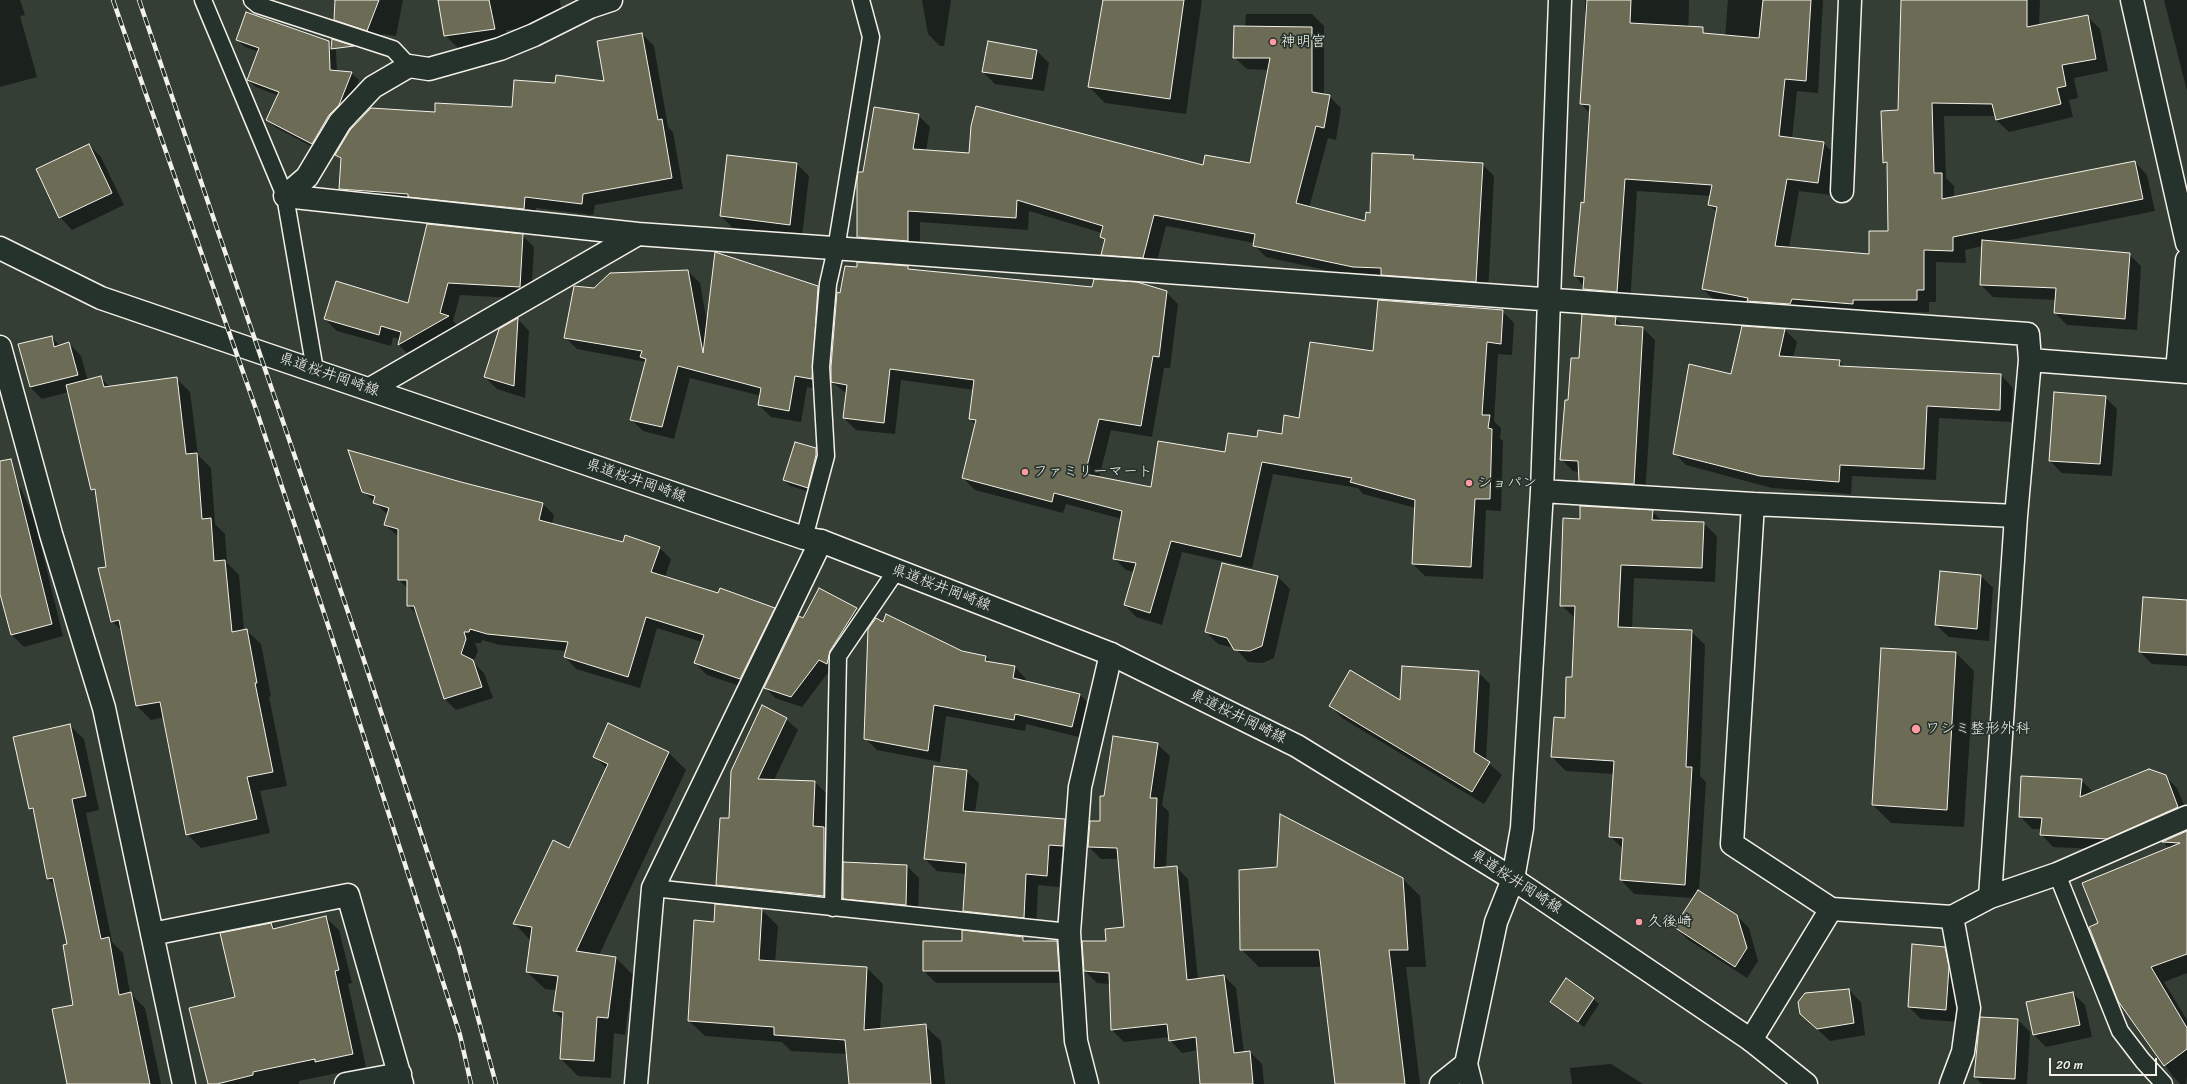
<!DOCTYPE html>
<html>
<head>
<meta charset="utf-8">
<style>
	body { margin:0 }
	#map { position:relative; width:2187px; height:1084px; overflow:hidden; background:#343e35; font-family:Sriracha,sans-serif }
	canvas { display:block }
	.scale { position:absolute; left:2049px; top:1058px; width:108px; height:18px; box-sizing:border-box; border:2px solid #f4f1e8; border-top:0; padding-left:5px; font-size:12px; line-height:14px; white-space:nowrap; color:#f4f1e8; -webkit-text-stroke:3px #26332d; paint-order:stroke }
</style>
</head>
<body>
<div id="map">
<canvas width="2187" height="1084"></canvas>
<div class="scale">20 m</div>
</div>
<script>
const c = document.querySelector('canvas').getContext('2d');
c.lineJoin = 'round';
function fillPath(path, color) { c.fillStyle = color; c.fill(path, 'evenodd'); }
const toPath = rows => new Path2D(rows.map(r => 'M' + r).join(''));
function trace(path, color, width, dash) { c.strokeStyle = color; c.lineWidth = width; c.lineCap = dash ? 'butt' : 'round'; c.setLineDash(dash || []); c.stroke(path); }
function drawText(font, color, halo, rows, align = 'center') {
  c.font = font + ' Sriracha,"Klee One",sans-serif'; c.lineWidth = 3.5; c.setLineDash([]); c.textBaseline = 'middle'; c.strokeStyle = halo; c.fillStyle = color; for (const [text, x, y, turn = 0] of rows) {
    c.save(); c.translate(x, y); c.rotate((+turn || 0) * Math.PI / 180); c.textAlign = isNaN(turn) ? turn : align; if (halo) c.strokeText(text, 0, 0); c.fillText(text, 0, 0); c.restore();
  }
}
fillPath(toPath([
	[0,0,20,0,25,15,20,16,37,77,0,87],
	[336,0,403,0,396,36,382,34,379,42,347,31,335,19],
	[439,0,560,0,561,12,546,14,548,26,506,30,509,44,460,50,445,35],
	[922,0,951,0,944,46,940,46,928,34],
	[1104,0,1202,0,1186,114,1105,103,1089,87],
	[1585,0,1689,0,1686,149,1716,151,1728,0,1823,0,1818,93,1797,91,1792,139,1823,143,1836,155,1831,195,1799,191,1789,248,1870,255,1889,232,1888,167,1884,162,1899,111,1901,0,2040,0,2039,26,2087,16,2100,29,2108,71,2074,78,2078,98,2069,100,2073,117,2009,132,1996,120,1996,116,1944,116,1946,178,1954,186,1954,198,2135,162,2147,175,2155,211,2000,242,2129,254,2141,266,2137,330,2067,325,2055,313,2056,300,1993,297,1981,285,1982,246,1965,250,1966,263,1936,262,1936,302,1929,302,1929,312,1865,312,1716,302,1703,289,1717,212,1709,205,1711,196,1637,191,1630,304,1597,302,1575,276,1585,204,1590,113,1581,104,1587,15,1585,13],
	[2164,0,2187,0,2187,91],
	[1246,14,1312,14,1324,26,1324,95,1329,96,1341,108,1336,140,1328,138,1309,208,1366,223,1413,156,1417,160,1482,164,1494,176,1488,293,1366,279,1266,257,1254,245,1254,243,1166,226,1155,269,1114,266,1102,254,1106,241,1101,237,1102,233,1029,211,1028,230,920,222,920,253,870,249,858,237,864,173,918,115,930,127,926,151,1204,167,1251,164,1269,70,1247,69,1234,57,1245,27],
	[642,34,654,46,668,127,673,132,683,189,595,205,593,215,536,208,536,220,352,201,340,189,342,161,336,155,613,152],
	[237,40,328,42,336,50,337,72,351,73,359,80,346,113,320,151,275,127,267,120,279,96,256,87,248,80,259,52,245,47],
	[989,42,1037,51,1049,63,1044,91,995,84,983,72],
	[89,145,101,157,124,205,72,230,60,217,37,169],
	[797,164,809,176,802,237,733,228,721,216],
	[522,235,534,247,531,299,460,295,453,321,460,328,411,357,399,345,401,340,393,337,391,346,337,331,325,319,409,304],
	[908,267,911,271,1093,288,1166,292,1178,304,1170,368,1164,368,1152,437,1111,430,1099,478,1152,489,1257,438,1283,435,1374,352,1502,311,1514,323,1512,355,1498,354,1494,421,1501,428,1500,438,1503,441,1501,511,1486,510,1483,579,1425,576,1413,564,1416,508,1363,494,1358,488,1273,474,1252,568,1182,552,1162,625,1136,617,1125,605,1134,572,1126,570,1114,558,1122,519,1066,504,1063,513,975,490,963,478,976,425,970,419,974,390,901,380,895,434,856,430,844,418,847,394,832,382,841,295,858,268],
	[688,271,700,283,707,323,818,287,830,299,824,390,807,387,801,422,771,417,759,405,761,396,690,378,674,439,643,431,631,419,646,362,577,349,565,337,594,289],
	[1615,318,1624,327,1643,328,1655,340,1645,496,1592,492,1580,480,1580,472,1573,471,1561,459,1569,402,1580,359],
	[518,319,529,331,525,398,497,389,485,377],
	[1785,330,1797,342,1793,358,1839,361,1845,367,2001,375,2013,388,2011,422,1939,418,1936,480,1852,476,1851,494,1772,488,1686,465,1674,453,1732,376],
	[52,337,60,346,69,343,81,356,88,381,101,378,110,387,176,378,190,392,198,455,211,468,215,524,225,534,227,563,239,575,244,630,246,630,261,644,271,696,269,697,287,786,260,791,270,833,201,848,187,834,164,717,151,720,137,706,122,631,112,621,108,567,96,493,92,489,69,392,42,399,30,387],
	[2105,397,2117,409,2112,476,2062,473,2050,461],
	[816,449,822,455,813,493,790,486,784,480],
	[0,459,9,477,21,489,39,529,37,530,63,636,24,647,11,634,0,590],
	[461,483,543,504,554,515,552,524,624,543,659,547,671,559,665,577,774,609,786,620,752,690,707,675,695,663,702,642,657,628,640,688,576,669,565,657,567,651,500,645,482,640,481,643,475,643,478,651,473,662,484,673,493,698,456,710,444,698,418,615,408,606,408,589,399,580,399,537,385,525,388,515,363,491],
	[1652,511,1662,521,1703,523,1717,536,1715,582,1634,578,1632,628,1691,631,1705,645,1700,776,1706,782,1699,891,1737,916,1749,928,1758,961,1747,978,1687,939,1675,927,1694,898,1634,894,1621,880,1623,849,1610,836,1615,774,1566,771,1552,757,1566,719,1572,678,1576,619,1561,605,1581,520],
	[1222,564,1278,577,1290,589,1274,658,1263,663,1248,662,1235,648,1218,644,1206,632],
	[1981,576,1993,588,1989,641,1949,637,1936,625],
	[2187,601,2187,666,2152,664,2140,652],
	[856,609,867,619,837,674,830,670,802,707,775,698,765,687,804,619],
	[884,624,961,652,985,657,992,663,1015,667,1026,679,1025,682,1080,695,1091,706,1083,738,1026,724,1025,731,946,716,940,762,877,750,865,738],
	[1882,649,1956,653,1974,671,1964,827,1891,823,1873,805],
	[1478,672,1490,684,1486,761,1502,775,1484,804,1342,718,1330,706,1401,702],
	[786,719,798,730,774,780,815,782,826,793,825,829,835,839,835,907,728,896,717,885,730,819],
	[69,725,84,739,99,810,86,813,112,942,123,953,130,993,145,1008,161,1084,68,1084,74,1005,68,945,56,887,48,879,35,814,30,808],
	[608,725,669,753,686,770,599,955,616,958,633,975,625,1035,614,1033,611,1078,578,1076,561,1059,564,1020,554,1011,557,990,545,989,527,972,531,941,515,924,553,841,570,849,607,769,594,756],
	[1157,744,1170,756,1162,805,1169,812,1166,867,1176,867,1188,879,1198,980,1224,976,1236,988,1244,1053,1250,1052,1262,1064,1264,1084,1201,1084,1198,1050,1182,1053,1170,1040,1169,1037,1124,1042,1112,1030,1110,984,1097,983,1085,971,1107,942,1126,928,1119,859,1101,859,1089,847,1101,822,1105,798],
	[966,771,979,783,975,813,1065,820,1077,832,1075,858,1061,857,1059,887,1038,885,1036,929,976,923,964,911,966,874,937,871,925,859],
	[2165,776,2177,788,2187,812,2119,850,2053,847,2041,834,2042,829,2032,829,2020,816,2081,780,2093,792],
	[2187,832,2187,973,2164,982,2187,1020,2187,1075,2186,1084,2180,1084,2172,1075,2119,1000,2100,924,2169,848,2163,842],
	[844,863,907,866,919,878,918,917,856,910,844,898],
	[1402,878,1420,896,1426,967,1406,967,1420,1084,1336,1084,1322,967,1259,967,1241,949],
	[762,910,778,926,775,962,867,968,883,984,880,1030,925,1026,941,1041,945,1084,850,1084,848,1054,791,1051,782,1042,705,1036,689,1021,714,923],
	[325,917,339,930,352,983,348,984,366,1067,299,1081,299,1084,209,1084,236,998,271,924,276,929],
	[1023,938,1027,942,1057,942,1069,954,1071,983,936,983,924,971,963,942],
	[1944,948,1957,960,1960,979,1958,1022,1921,1019,1909,1007],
	[1849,990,1861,1002,1865,1035,1830,1041,1801,1014],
	[2073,993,2085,1005,2092,1037,2046,1047,2034,1035],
	[1593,999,1599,1004,1584,1027,1551,1002],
	[1981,1018,2018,1020,2030,1032,2027,1084,1982,1084,1975,1077],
	[1611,1064,1643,1084,1572,1084,1570,1068]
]), '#0007');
const building = toPath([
	[335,0,379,0,367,31,334,20,335,0],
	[438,0,489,0,495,29,444,36,438,0],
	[1103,0,1184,0,1170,99,1088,87,1103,0],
	[1587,0,1631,0,1630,23,1703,27,1703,33,1759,38,1763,0,1811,0,1806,81,1785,79,1779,136,1824,142,1818,183,1787,179,1775,246,1869,254,1869,231,1888,231,1887,162,1883,163,1881,111,1898,110,1901,0,2027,0,2027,27,2088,15,2096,59,2062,65,2066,86,2057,88,2061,104,1996,120,1992,104,1932,103,1934,173,1942,173,1942,199,2135,161,2143,199,1953,237,1953,251,1924,250,1924,290,1917,290,1917,300,1853,300,1853,304,1792,299,1790,304,1747,301,1748,298,1702,289,1717,207,1708,205,1712,185,1625,179,1617,292,1583,289,1584,277,1574,276,1581,202,1584,203,1590,105,1580,104,1587,0],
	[246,12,329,41,330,70,352,72,339,105,329,115,312,144,266,120,279,92,247,80,259,48,236,40,246,12],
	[1234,26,1312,27,1312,92,1330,95,1324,128,1316,126,1296,203,1365,221,1366,212,1370,213,1372,153,1414,155,1413,159,1483,163,1476,282,1381,275,1381,268,1353,267,1253,246,1255,234,1154,215,1143,258,1101,255,1105,239,1100,237,1103,226,1017,200,1016,218,908,211,908,241,857,237,857,181,858,172,863,172,874,107,919,114,913,149,969,153,971,126,976,106,1203,165,1205,155,1250,163,1270,58,1233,58,1234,26],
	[642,33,658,120,662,119,672,178,583,194,582,204,525,197,524,209,408,197,408,194,339,189,341,158,335,155,350,130,371,108,435,112,435,103,512,107,514,80,555,83,556,75,604,81,597,41,642,33],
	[332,39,354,46,331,49,332,39],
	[988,41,1037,50,1032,79,982,72,988,41],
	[89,144,112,193,59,218,36,169,89,144],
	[727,155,797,163,790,225,720,216,727,155],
	[427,224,523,234,520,287,448,283,440,313,449,316,398,345,401,332,381,326,379,335,324,319,336,281,408,303,427,224],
	[1982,240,2130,253,2125,319,2054,313,2056,288,1980,285,1982,240],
	[715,252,818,286,812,379,795,376,789,411,758,405,761,388,678,366,662,427,630,420,646,359,640,357,642,351,564,338,574,286,594,288,610,273,688,270,703,353,715,252],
	[857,262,908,266,908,269,1092,287,1094,279,1137,282,1167,291,1159,357,1153,356,1141,426,1099,419,1085,474,1151,487,1158,441,1225,452,1228,433,1257,437,1258,430,1282,434,1284,415,1299,418,1310,342,1373,351,1378,300,1503,310,1501,344,1487,342,1482,415,1490,415,1488,428,1492,429,1490,499,1475,499,1471,567,1412,564,1415,500,1350,482,1352,478,1262,462,1241,557,1171,541,1150,613,1124,605,1136,563,1113,559,1122,511,1054,493,1052,502,962,478,976,420,969,419,974,380,890,369,884,423,843,418,847,385,831,382,831,367,837,292,840,293,845,266,857,267,857,262],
	[1582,314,1616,317,1615,325,1643,327,1634,484,1579,481,1578,461,1560,460,1565,400,1568,400,1571,358,1579,358,1582,314],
	[518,318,514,386,484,377,499,329,518,318],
	[1742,326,1785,329,1779,356,1840,360,1839,366,2001,374,2000,410,1927,406,1924,469,1840,465,1839,482,1760,476,1673,454,1689,364,1731,374,1742,326],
	[52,336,54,347,69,342,78,375,30,387,18,344,52,336],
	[101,376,104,387,177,377,186,454,197,453,202,519,211,518,214,561,225,560,232,632,247,629,257,683,255,683,273,772,247,777,257,819,186,835,160,702,136,706,119,620,111,622,98,568,106,567,95,489,91,490,66,385,101,376],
	[2054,392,2106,396,2100,464,2049,461,2054,392],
	[795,442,816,448,816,455,808,488,783,480,795,442],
	[348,450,461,482,543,503,539,520,623,542,625,535,660,547,651,572,718,593,720,588,775,608,740,679,694,663,704,635,646,617,628,677,564,657,568,642,487,634,470,629,469,632,464,632,466,639,461,654,473,660,482,687,444,699,414,606,407,606,407,580,398,580,398,529,384,525,389,508,373,503,375,496,362,492,348,450],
	[11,459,52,624,11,635,0,594,0,461,11,459],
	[1580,506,1653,510,1652,520,1704,522,1702,568,1621,565,1618,627,1692,630,1686,767,1692,767,1685,885,1620,880,1623,838,1609,837,1614,761,1551,757,1554,717,1565,718,1566,677,1572,677,1575,606,1560,606,1563,518,1580,519,1580,506],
	[1222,563,1278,576,1262,646,1250,651,1234,650,1227,638,1205,632,1222,563],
	[1940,571,1981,575,1977,629,1935,625,1940,571],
	[819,588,857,608,830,651,827,664,819,660,791,697,764,688,799,616,803,618,819,588],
	[2143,597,2187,600,2187,655,2139,652,2143,597],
	[886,614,962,651,986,656,985,661,1015,666,1013,678,1080,694,1072,727,1015,714,1014,720,934,705,928,751,864,739,868,629,876,618,883,622,886,614],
	[1881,648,1956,652,1947,810,1872,805,1881,648],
	[1402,666,1479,671,1474,752,1490,762,1472,792,1329,706,1350,670,1400,700,1402,666],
	[762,705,787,718,758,779,815,781,813,826,824,827,824,896,716,885,720,818,729,818,731,771,762,705],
	[608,723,669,752,576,951,616,957,608,1018,597,1017,594,1061,560,1059,563,1012,553,1011,558,976,526,972,532,927,513,924,553,840,569,848,608,764,593,757,608,723],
	[70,724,86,796,72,799,101,939,109,937,119,995,131,992,150,1084,67,1084,52,1009,73,1005,63,945,67,944,53,878,47,879,33,808,29,809,13,737,70,724],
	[1113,736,1158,743,1150,798,1157,798,1154,868,1177,866,1187,980,1224,975,1234,1053,1250,1051,1253,1084,1200,1084,1196,1037,1169,1041,1167,1024,1111,1030,1109,973,1084,971,1082,941,1106,941,1105,929,1124,927,1117,848,1088,847,1090,821,1100,821,1100,796,1104,796,1113,736],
	[934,766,967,770,963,811,1065,819,1063,846,1049,845,1047,876,1026,874,1024,918,963,911,966,863,924,859,934,766],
	[2149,769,2166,775,2178,807,2107,839,2040,835,2042,818,2019,817,2021,776,2082,779,2080,797,2149,769],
	[1280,814,1403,878,1408,950,1389,950,1405,1084,1335,1084,1319,950,1240,950,1239,870,1277,867,1280,814],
	[2187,831,2187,954,2151,967,2187,1028,2187,1049,2164,1066,2118,1001,2089,927,2098,923,2082,883,2180,843,2162,842,2187,831],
	[843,862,907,865,906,905,843,899,843,862],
	[1698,890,1737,915,1747,948,1735,967,1674,927,1698,890],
	[715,904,762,909,759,960,867,967,864,1030,926,1024,931,1084,849,1084,845,1040,774,1035,774,1027,688,1021,694,920,714,922,715,904],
	[326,916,339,970,335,971,353,1054,315,1062,315,1059,253,1072,253,1075,217,1084,208,1084,189,1008,235,997,220,933,271,923,273,929,326,916],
	[962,930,1023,937,1023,941,1057,941,1059,971,923,971,923,941,962,941,962,930],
	[1912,944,1945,947,1949,967,1946,1010,1908,1007,1912,944],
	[1566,978,1594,998,1578,1022,1550,1002,1566,978],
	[1849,989,1854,1023,1817,1029,1800,1014,1798,1002,1805,993,1849,989],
	[2073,992,2080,1025,2033,1035,2026,1002,2073,992],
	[1980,1017,2018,1019,2015,1079,1974,1077,1980,1017]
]);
fillPath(building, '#6c6b56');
trace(building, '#f4f1e8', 1);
const lane = toPath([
	[203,0,285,196,315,370],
	[252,0,258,5,393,49,409,66],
	[804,538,826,456,821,367,828,284,836,249,871,37,861,0],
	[2057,874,2120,1031,2143,1061,2164,1084],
	[653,888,1069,932],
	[833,908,838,656,896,571]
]);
const street = toPath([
	[611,0,590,7,534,35,500,49,429,69,409,66,373,87,340,122,307,177,285,196,638,234,2028,334,2030,360,2187,372],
	[2132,0,2187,243],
	[1842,191,1850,0],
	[0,347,51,534,104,708,184,1084],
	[2177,371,2187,260],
	[370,389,638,234],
	[1542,491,1753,504,2016,516,1990,897,1952,917,1831,909,1751,1040],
	[1753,504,1732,844,1831,909],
	[2016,516,2030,360],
	[1990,897,2057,874,2187,817],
	[152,934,348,895,402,1084],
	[346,1084,400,1074],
	[636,1084,653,888,821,541],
	[1087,1084,1076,1041,1069,932,1080,787,1111,654],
	[1441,1084,1466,1064],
	[1471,1084,1466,1064,1496,922,1513,879,1522,828,1542,491,1560,0],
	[1951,1084,1963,1052,1969,1008,1952,917]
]);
const secondary = toPath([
	[0,248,101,298,804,538,821,541,1111,654,1297,746,1513,879,1751,1040,1806,1084]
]);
trace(lane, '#f4f1e8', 19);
trace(street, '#f4f1e8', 25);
trace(secondary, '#f4f1e8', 25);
trace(lane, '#26332d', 16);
trace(street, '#26332d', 22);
trace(secondary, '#26332d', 22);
const rail = toPath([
	[113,0,258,415,326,619,460,1035,471,1084],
	[139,0,349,615,459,948,496,1084]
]);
trace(rail, '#f4f1e8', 4.5);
trace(rail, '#26332d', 3, [9]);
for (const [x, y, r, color] of [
	[1273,42,4,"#ff9aa2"],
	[1025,472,4,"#ff9aa2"],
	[1469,483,4,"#ff9aa2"],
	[1916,729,5,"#ff9aa2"],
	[1639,922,4,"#ff9aa2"]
]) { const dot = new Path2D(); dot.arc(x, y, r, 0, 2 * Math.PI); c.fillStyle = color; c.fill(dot); trace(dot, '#26332d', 1.5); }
drawText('15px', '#f4f1e8', '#26332d', [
	["神明宮",1281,42],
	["ファミリーマート",1033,472],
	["ショパン",1477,483],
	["ワシミ整形外科",1925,729],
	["久後崎",1647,922]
], 'left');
drawText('15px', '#f4f1e8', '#26332d', [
	["県道桜井岡崎線",329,375,19],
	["県道桜井岡崎線",636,481,19],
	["県道桜井岡崎線",941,588,21],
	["県道桜井岡崎線",1238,717,26],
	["県道桜井岡崎線",1516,882,33]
]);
</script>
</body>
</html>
